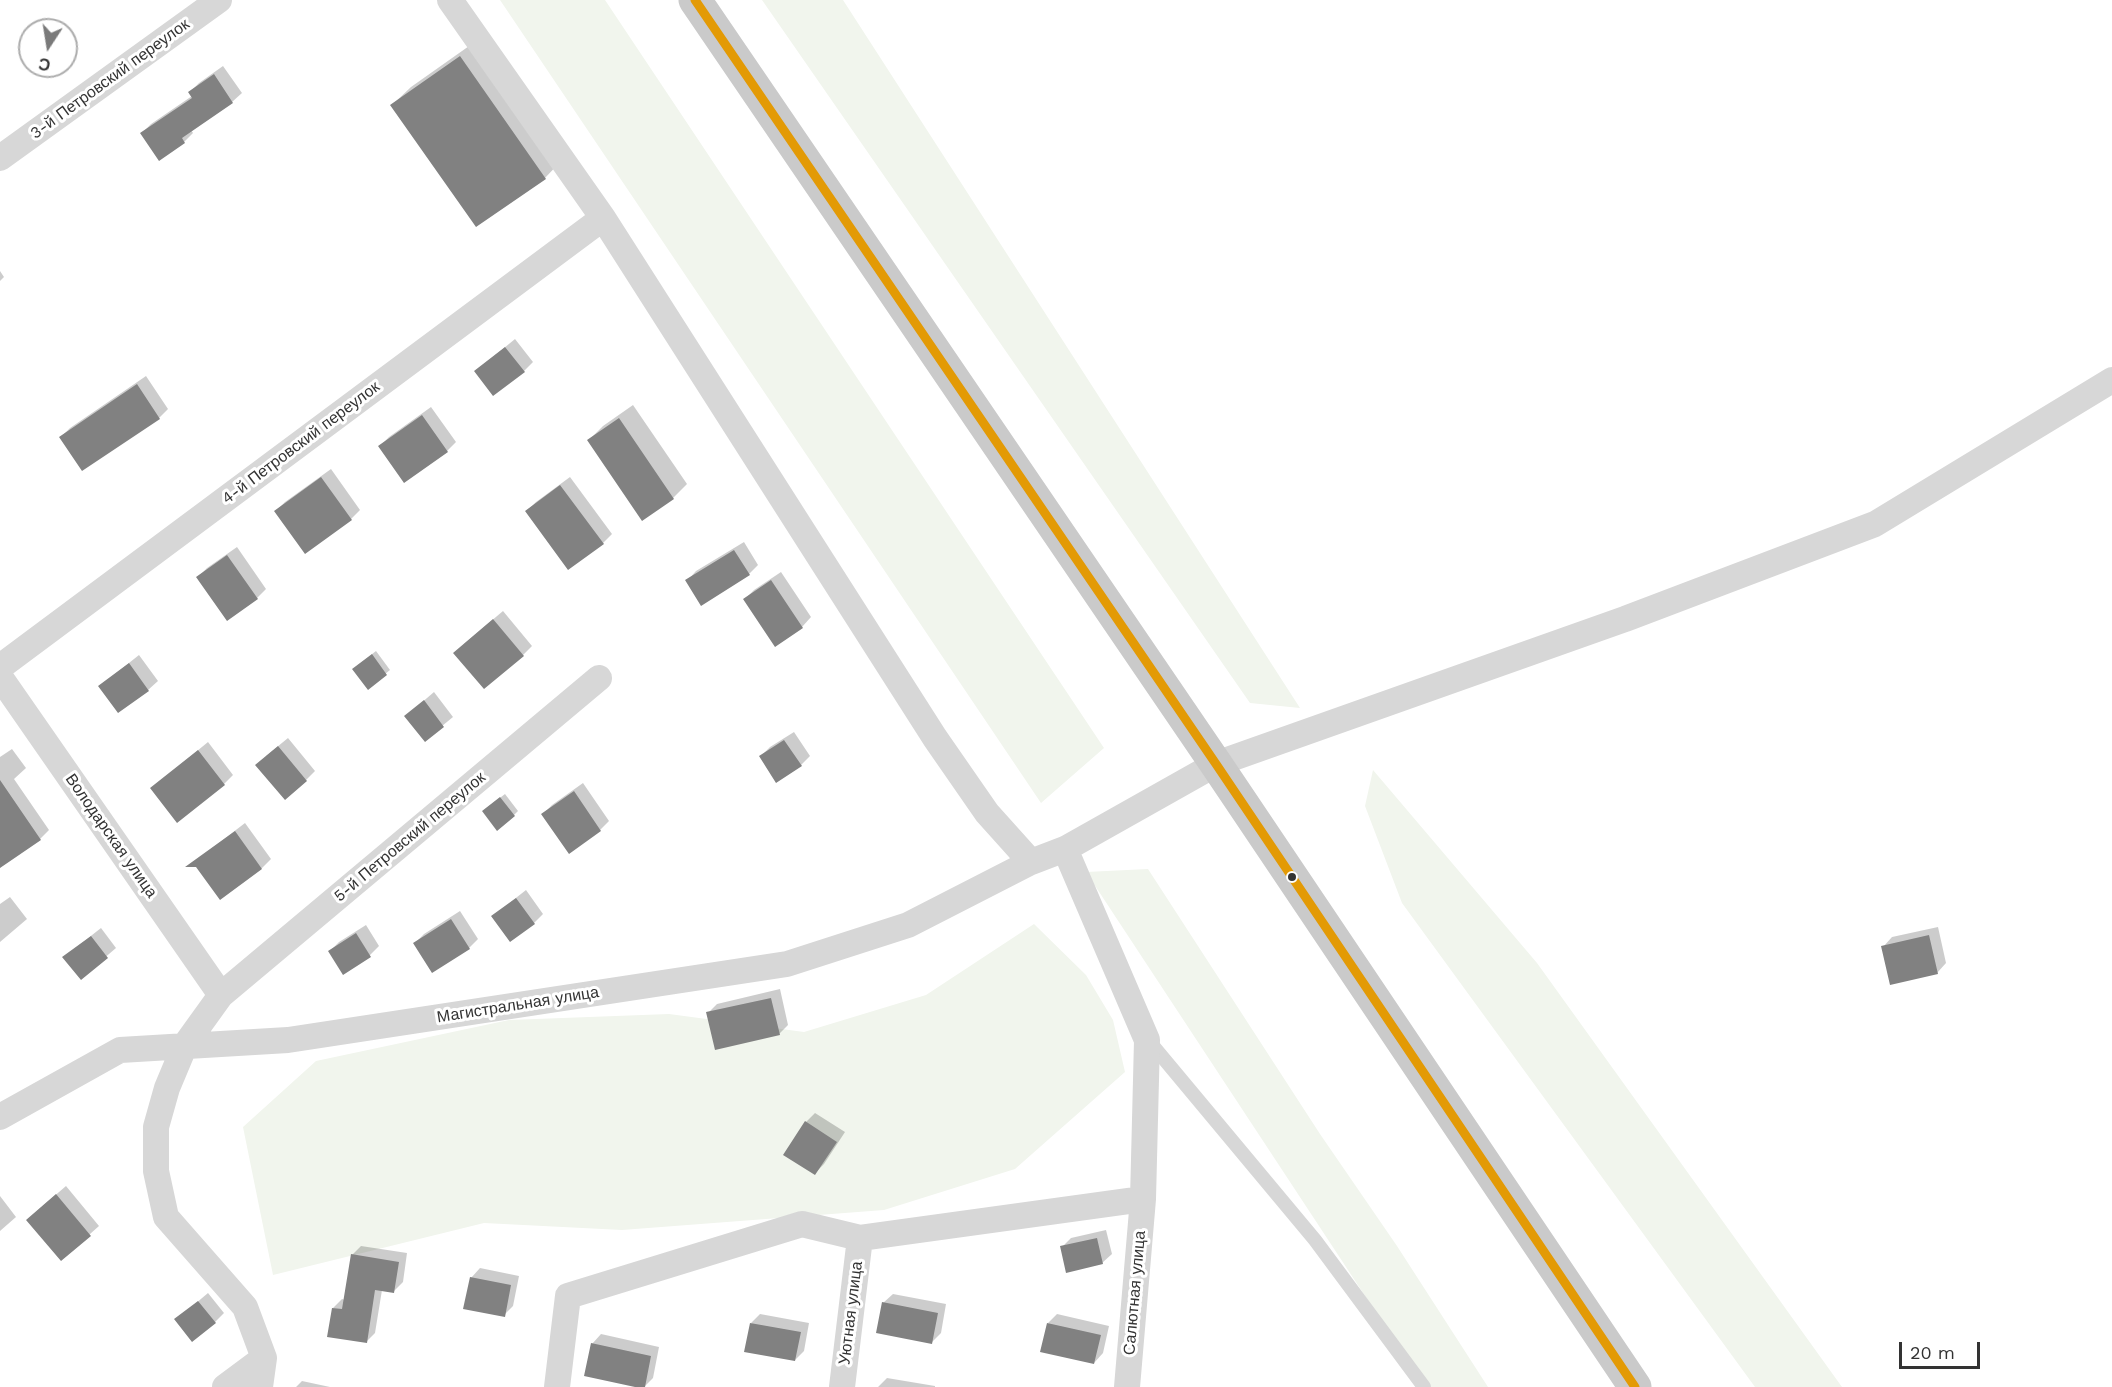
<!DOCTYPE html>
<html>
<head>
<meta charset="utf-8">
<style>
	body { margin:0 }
	#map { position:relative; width:2112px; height:1387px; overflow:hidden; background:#fff; font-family:"Work Sans",sans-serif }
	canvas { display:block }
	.north { position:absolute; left:18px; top:18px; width:60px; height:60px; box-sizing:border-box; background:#fff; border:2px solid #adadad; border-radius:50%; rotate:192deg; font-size:16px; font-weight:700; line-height:24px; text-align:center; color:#333 }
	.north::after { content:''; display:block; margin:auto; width:21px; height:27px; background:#7a7a7a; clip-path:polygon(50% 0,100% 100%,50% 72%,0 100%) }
	.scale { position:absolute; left:1899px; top:1342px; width:81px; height:27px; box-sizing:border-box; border:3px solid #333; border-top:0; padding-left:8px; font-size:18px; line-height:21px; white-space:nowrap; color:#333; -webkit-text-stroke:4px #fff; paint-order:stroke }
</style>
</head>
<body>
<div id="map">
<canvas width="2112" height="1387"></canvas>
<div class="north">С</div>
<div class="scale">20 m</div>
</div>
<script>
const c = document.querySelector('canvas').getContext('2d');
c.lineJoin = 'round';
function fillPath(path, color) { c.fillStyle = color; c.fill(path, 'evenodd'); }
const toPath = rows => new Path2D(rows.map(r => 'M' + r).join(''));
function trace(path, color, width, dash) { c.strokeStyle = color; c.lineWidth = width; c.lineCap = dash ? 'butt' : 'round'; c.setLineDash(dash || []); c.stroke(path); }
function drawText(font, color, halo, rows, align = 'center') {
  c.font = font + ' "Work Sans",sans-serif'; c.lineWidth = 6; c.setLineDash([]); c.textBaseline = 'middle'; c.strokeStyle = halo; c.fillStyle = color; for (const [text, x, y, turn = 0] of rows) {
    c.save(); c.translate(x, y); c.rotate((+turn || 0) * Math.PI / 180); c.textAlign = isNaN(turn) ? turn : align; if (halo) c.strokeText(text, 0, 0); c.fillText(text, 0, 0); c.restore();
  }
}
fillPath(toPath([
	[500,0,605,0,1104,748,1041,803],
	[762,0,843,0,1300,708,1250,703],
	[1373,770,1537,963,1842,1387,1755,1387,1402,903,1365,806],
	[1148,869,1320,1134,1397,1246,1488,1387,1425,1387,1086,872],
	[1034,924,1086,975,1113,1020,1125,1072,1015,1169,884,1210,622,1230,484,1223,273,1275,243,1127,316,1061,509,1020,669,1014,804,1032,926,995]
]), '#f1f5ed');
fillPath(toPath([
	[479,39,563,159,545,178,392,105,411,87],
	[223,66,242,93,232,102,191,130,193,133,184,142,160,159,142,133,151,124,192,96,190,92,199,83],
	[0,271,4,277,0,281],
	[515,339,533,362,524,371,476,371],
	[146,376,168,409,159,418,61,437,70,428],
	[633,405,687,484,673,498,642,519,589,440,603,426],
	[431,407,456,442,447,451,380,446,389,437],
	[331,469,360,510,351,519,305,552,276,511,285,502],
	[570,477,612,534,603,543,527,511,536,502],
	[744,542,758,565,749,574,687,581,696,571],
	[237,547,266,589,257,598,227,619,198,577,207,568],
	[781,572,811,617,802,627,775,645,745,599,754,590],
	[503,611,532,646,523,655,464,644],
	[376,651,390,670,368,688,358,665],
	[139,655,158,681,148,690,119,711,100,686],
	[434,692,453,717,425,740,406,716],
	[794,732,810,756,801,765,761,756,770,747],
	[288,738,315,771,306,780,266,756],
	[208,742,233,775,224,784,152,788],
	[12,749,26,768,14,779,49,830,40,839,0,857,0,757],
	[583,783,609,821,600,830,543,814,552,805],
	[505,794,518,811,514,815,488,807],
	[245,823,271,859,262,868,221,898,197,866,189,866],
	[526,890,543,914,534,923,493,916],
	[10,897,27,919,0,942,0,904],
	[460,911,478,939,469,948,415,943,424,934],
	[366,925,379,946,370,955,343,972,330,951,339,942],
	[1938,927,1946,963,1937,973,1883,947,1892,937],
	[101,928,116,948,81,978,64,957],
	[780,989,788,1025,779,1034,708,1013,717,1004],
	[815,1113,845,1132,824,1164,815,1173,806,1122],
	[66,1186,99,1226,62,1259,37,1211],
	[0,1196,16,1217,0,1231],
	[1106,1230,1112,1254,1102,1263,1062,1247,1071,1238],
	[361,1246,407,1253,403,1282,393,1292,382,1290,375,1333,366,1342,333,1308,342,1299,345,1300,352,1255],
	[480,1268,519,1276,513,1306,504,1315,471,1278],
	[208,1293,224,1313,215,1322,176,1320],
	[893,1294,946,1304,941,1333,932,1342,883,1303],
	[760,1314,809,1323,804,1351,795,1360,751,1323],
	[1057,1314,1109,1326,1103,1353,1094,1363,1048,1323],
	[601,1334,659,1347,653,1378,644,1387,592,1344],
	[887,1378,935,1386,935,1387,878,1387],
	[302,1381,330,1387,296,1387]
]), '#0003');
fillPath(toPath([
	[460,56,546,179,476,227,390,105],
	[214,74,233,103,182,138,185,143,159,161,140,133,192,98,188,92],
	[505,347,525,372,493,396,474,371],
	[137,384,160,419,82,471,59,437],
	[422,415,448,452,404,483,378,446],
	[619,418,674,499,642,521,587,440],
	[321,477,352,520,305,554,274,511],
	[560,485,604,544,568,570,525,511],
	[734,550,750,575,701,606,685,580],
	[227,555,258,599,227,621,196,577],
	[771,580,803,628,775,647,743,599],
	[493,619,524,656,484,689,453,653],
	[372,654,387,675,368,690,352,669],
	[129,663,149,691,118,713,98,686],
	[424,700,444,727,425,742,404,716],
	[784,740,802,766,776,783,759,756],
	[278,746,307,781,285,800,255,765],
	[198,750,225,785,177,823,150,788],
	[0,780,41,840,0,868],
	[574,791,601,831,569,854,541,814],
	[500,797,515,816,497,831,482,811],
	[235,831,262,869,220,900,196,867,185,867],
	[516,898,535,924,510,942,491,916],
	[451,919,470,949,432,973,413,943],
	[356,933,371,957,343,975,328,951],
	[1929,935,1938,974,1890,985,1881,946],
	[91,936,108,958,81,980,62,957],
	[771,998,780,1035,715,1050,706,1012],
	[805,1121,837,1142,815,1175,783,1155],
	[56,1194,91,1236,61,1261,26,1220],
	[1097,1238,1103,1264,1066,1273,1060,1246],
	[351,1254,399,1262,394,1293,375,1290,367,1343,327,1337,332,1308,342,1309],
	[470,1277,511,1285,505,1317,463,1309],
	[198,1301,216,1323,192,1342,174,1319],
	[882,1302,938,1313,932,1344,876,1333],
	[750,1323,801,1332,795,1361,744,1352],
	[1047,1323,1101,1335,1094,1364,1040,1352],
	[591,1343,651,1356,645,1387,635,1387,584,1376]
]), '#818181');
trace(toPath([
	[1149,1041,1315,1240,1424,1387]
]), '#d7d7d7', 14);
trace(toPath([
	[450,0,603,218,935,738,987,813,1031,862],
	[0,158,219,0],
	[0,667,603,218],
	[0,677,221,995],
	[1065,849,1147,1040,1143,1199,1127,1387],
	[0,1117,120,1050,288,1040,787,964,908,925,1031,862,1065,849,1216,764,1625,619,1875,524,2112,380],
	[225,1387,264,1358],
	[260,1387,264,1358,245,1307,166,1217,156,1171,156,1127,167,1088,185,1045,221,995,599,678],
	[557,1387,568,1296,802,1224,860,1238,1143,1199],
	[842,1387,860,1238]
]), '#d7d7d7', 26);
trace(toPath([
	[695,0,1216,764,1635,1387]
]), '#cacaca', 33);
trace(toPath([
	[695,0,1216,764,1635,1387]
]), '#e39a05', 9);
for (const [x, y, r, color] of [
	[1292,877,5,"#333"]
]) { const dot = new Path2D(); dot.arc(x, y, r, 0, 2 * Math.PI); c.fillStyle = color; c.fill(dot); trace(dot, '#fff', 2); }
drawText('16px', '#333', '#fff', [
	["3-й Петровский переулок",110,79,-36],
	["4-й Петровский переулок",301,443,-37],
	["Володарская улица",111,836,55],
	["5-й Петровский переулок",410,837,-40],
	["Магистральная улица",518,1005,-9],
	["Салютная улица",1135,1293,-85],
	["Уютная улица",851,1313,-83]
]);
</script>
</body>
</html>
